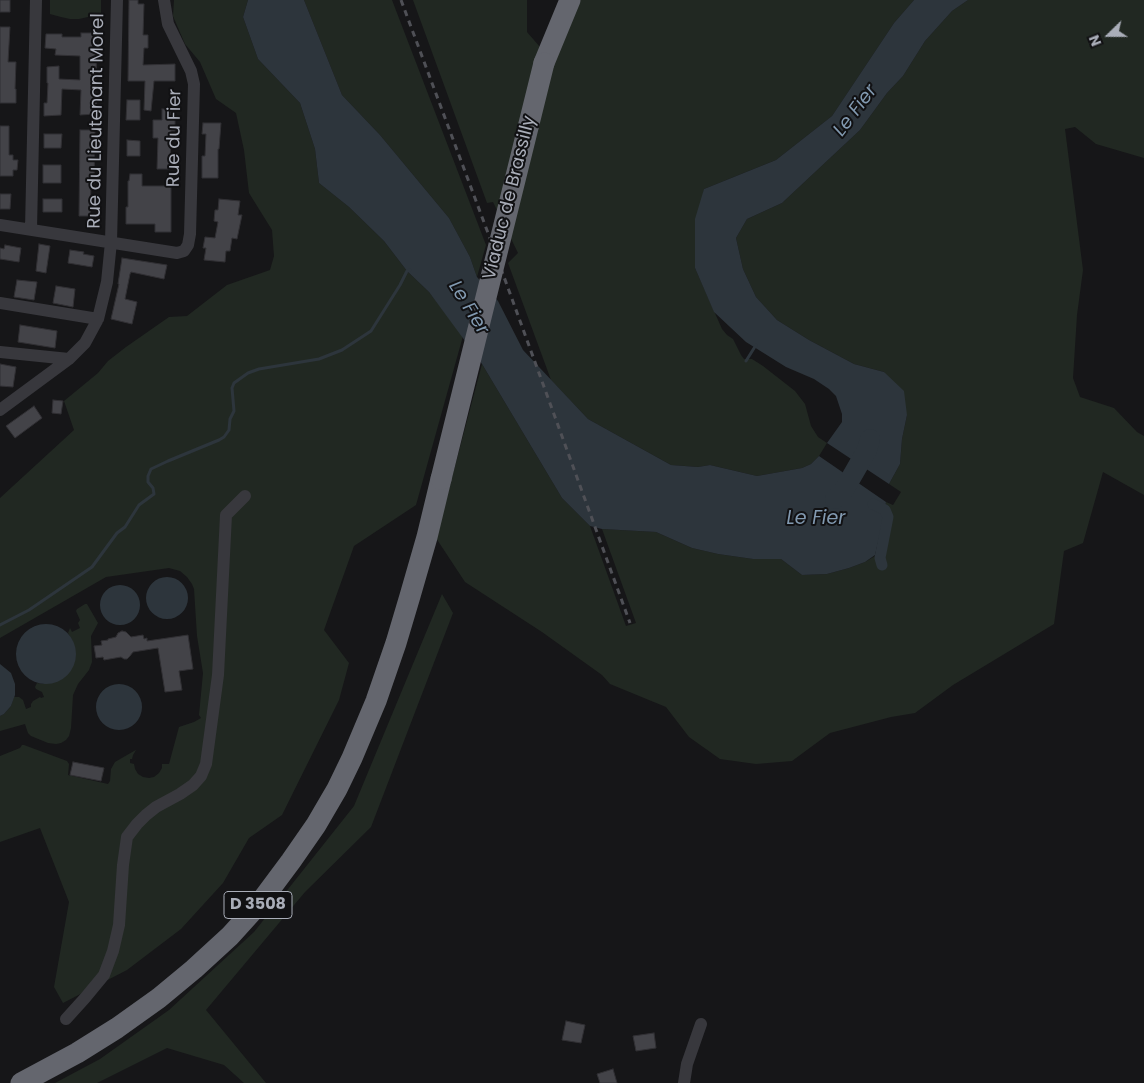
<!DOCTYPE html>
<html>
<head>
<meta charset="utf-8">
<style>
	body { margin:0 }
	#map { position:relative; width:1144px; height:1083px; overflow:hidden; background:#161618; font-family:Poppins,sans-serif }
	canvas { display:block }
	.north { position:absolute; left:1084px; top:10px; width:50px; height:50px; -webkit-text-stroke:4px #111113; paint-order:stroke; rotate:248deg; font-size:14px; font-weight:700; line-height:20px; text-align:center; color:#a9adb8 }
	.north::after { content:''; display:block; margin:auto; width:18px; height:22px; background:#a9adb8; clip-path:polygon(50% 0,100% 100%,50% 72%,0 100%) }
</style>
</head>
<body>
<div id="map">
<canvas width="1144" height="1083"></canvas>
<div class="north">N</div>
</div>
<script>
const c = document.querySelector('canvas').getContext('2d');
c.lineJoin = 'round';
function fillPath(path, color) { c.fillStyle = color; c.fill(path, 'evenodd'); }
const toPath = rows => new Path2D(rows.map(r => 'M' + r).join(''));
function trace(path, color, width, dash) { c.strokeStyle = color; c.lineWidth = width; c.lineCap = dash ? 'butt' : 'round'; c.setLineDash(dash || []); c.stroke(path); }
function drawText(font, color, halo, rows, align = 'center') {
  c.font = font + ' Poppins,sans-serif'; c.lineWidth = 4; c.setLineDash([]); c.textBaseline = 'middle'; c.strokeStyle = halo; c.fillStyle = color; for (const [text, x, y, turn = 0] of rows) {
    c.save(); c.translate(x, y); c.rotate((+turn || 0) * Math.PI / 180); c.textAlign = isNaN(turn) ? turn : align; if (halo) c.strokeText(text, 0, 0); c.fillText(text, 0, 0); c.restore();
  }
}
fillPath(toPath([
	[50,0,101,0,101,14,79,19,70,19,61,17,50,14],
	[174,0,248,0,243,17,258,59,300,103,315,149,319,183,349,207,384,241,407,271,429,292,463,336,416,505,354,546,324,630,349,663,339,700,282,815,249,838,223,883,181,929,127,970,63,1003,54,987,69,902,40,828,0,842,0,756,20,748,22,745,24,745,67,761,69,764,68,775,108,784,110,781,111,769,115,762,134,751,136,750,133,755,132,759,130,759,130,763,134,764,135,769,138,774,143,777,149,778,154,777,159,773,162,768,162,764,169,764,179,727,194,722,201,718,199,715,203,673,197,636,194,589,192,584,187,577,180,571,169,568,106,577,0,638,0,498,74,430,64,401,98,373,108,361,126,347,169,317,187,316,227,285,270,270,274,256,272,230,249,193,244,150,236,113,216,99,200,62,185,44,173,16],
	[304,0,392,0,486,245,477,277,470,257,449,218,380,135,342,95],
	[413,0,527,0,527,32,553,62,577,0,914,0,894,23,832,116,776,160,704,189,695,268,722,329,727,335,733,339,741,355,744,359,752,359,763,366,795,391,805,404,811,426,818,437,827,443,819,456,811,464,802,468,757,476,710,465,698,467,671,465,588,419,551,380,508,263,518,253,493,202,487,203],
	[968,0,1144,0,1144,158,1096,144,1075,127,1065,129,1083,270,1077,315,1073,378,1080,397,1114,408,1137,432,1144,436,1144,495,1103,472,1083,543,1064,551,1054,624,953,685,915,713,891,717,830,733,792,761,756,764,720,759,689,737,666,707,610,684,602,675,542,632,465,582,436,538,482,364,562,498,590,526,626,626,636,623,602,529,656,532,692,548,718,554,753,559,781,559,802,575,827,574,849,568,865,562,875,556,883,521,886,502,893,505,901,492,889,484,900,464,902,439,907,415,884,372,854,364,809,340,777,320,756,297,743,269,736,238,747,219,782,203,860,130,887,93,903,76,925,41,952,11],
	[442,594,453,613,371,827,305,892,206,1010,266,1083,244,1083,224,1065,167,1048,97,1083,55,1083,100,1059,169,1010,254,932,354,806],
	[85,604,87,604,98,623,91,636,92,662,89,670,78,684,73,695,71,728,69,736,66,740,61,743,56,744,48,743,31,736,28,733,25,724,0,731,0,716,4,714,11,706,14,697,19,697,23,700,26,709,31,707,31,704,33,701,40,697,41,698,44,697,42,692,36,689,35,687,37,683,43,684,74,644,68,633,70,628,72,632,80,628,78,623,80,620,76,611,77,609]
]), '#212822');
fillPath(toPath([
	[248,0,304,0,342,95,380,135,449,218,470,257,477,277,498,301,523,350,588,419,671,465,698,467,710,465,757,476,802,468,811,464,819,456,886,502,883,521,875,555,865,562,849,568,827,574,802,575,781,559,753,559,718,554,692,548,656,532,602,529,590,526,562,498,482,364,429,292,407,271,384,241,349,207,319,183,315,149,300,103,258,59,243,17],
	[914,0,968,0,952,11,925,41,903,76,887,93,860,130,782,203,747,219,736,238,743,269,756,297,777,320,809,340,854,364,884,372,904,391,907,415,902,439,900,464,889,484,827,443,842,422,842,414,836,396,829,389,814,379,786,367,746,342,714,312,695,268,695,219,704,189,776,160,832,116,894,23],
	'146 598a21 21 0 1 1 42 0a21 21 0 1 1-42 0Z',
	'100 605a20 20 0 1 1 40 0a20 20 0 1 1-40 0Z',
	'16 654a30 30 0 1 1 60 0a30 30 0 1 1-60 0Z',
	[0,664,11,673,15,684,15,695,11,706,4,714,0,716],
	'96 707a23 23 0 1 1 46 0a23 23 0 1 1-46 0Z'
]), '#2d353c');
trace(toPath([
	[746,361,756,345],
	[0,625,29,610,92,567,117,533,125,527,139,505,154,494,153,488,148,482,148,476,151,469,168,461,219,440,224,437,229,430,230,419,234,411,232,388,234,383,248,373,259,369,319,359,342,350,371,331,400,285,407,271,410,270]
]), '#2d353c', 3);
trace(toPath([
	[873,504,885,510,888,517,880,558,882,565]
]), '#2d353c', 11);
trace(toPath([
	[835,499,844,490,867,450,870,439]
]), '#2d353c', 20);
const building = toPath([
	[0,0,10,0,10,12,0,12,0,0],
	[129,0,138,0,138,4,144,4,143,35,148,35,148,48,144,48,143,65,175,64,175,81,154,81,151,111,144,110,145,81,128,81,129,0],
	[0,27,10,27,8,62,16,62,15,89,16,89,16,103,0,103,0,27],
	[81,33,93,33,92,50,97,50,95,96,97,96,96,114,80,115,81,90,62,89,61,115,44,116,44,103,47,103,48,83,47,83,47,67,59,66,59,79,80,80,80,56,55,55,56,49,45,48,46,34,62,34,62,37,81,37,81,33],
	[127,100,140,100,140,120,126,120,127,100],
	[162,109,175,109,175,131,171,131,170,169,157,169,158,138,153,138,153,120,162,120,162,109],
	[203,123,221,123,219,149,218,149,218,178,202,178,202,156,205,156,206,134,202,134,203,123],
	[0,126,9,126,9,155,13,155,13,160,18,160,17,170,13,170,13,176,0,176,0,126],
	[80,130,95,130,94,184,91,184,90,216,79,216,80,130],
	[44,134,62,134,61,148,44,148,44,134],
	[127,140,140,141,140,156,127,156,127,140],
	[43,165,61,165,61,183,43,183,43,165],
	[130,174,142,174,142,186,171,186,171,232,155,232,155,224,126,224,126,207,128,207,128,181,129,181,130,174],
	[0,194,11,194,10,209,0,209,0,194],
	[43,199,62,199,62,212,43,212,43,199],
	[219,199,240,201,238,215,242,215,237,239,232,238,230,251,226,251,225,262,204,260,206,248,203,248,205,237,215,238,218,222,214,221,215,210,218,210,219,199],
	[39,244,50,246,46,273,36,271,39,244],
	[5,245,21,248,19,262,0,259,0,248,4,249,5,245],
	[70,250,84,252,83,254,94,256,92,267,68,263,70,250],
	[122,258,167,265,164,279,131,272,130,274,125,299,137,302,132,324,111,319,119,284,118,284,122,258],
	[17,280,37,282,34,300,14,297,17,280],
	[56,286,75,289,73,307,53,303,56,286],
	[20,325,57,331,55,348,18,342,20,325],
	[0,364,16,367,13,387,0,386,0,364],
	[53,400,63,401,61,414,52,413,53,400],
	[34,406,42,418,15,438,6,426,34,406],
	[122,631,126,632,131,637,143,635,144,639,147,638,147,641,188,635,193,669,179,671,182,690,165,692,158,648,133,652,130,656,127,659,124,659,121,657,104,660,103,657,96,658,94,646,102,645,101,641,108,640,108,639,116,637,118,633,122,631],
	[73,762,104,768,101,781,70,775,73,762],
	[566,1021,585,1025,581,1043,562,1040,566,1021],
	[654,1033,656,1048,636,1051,633,1036,654,1033],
	[613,1069,617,1083,600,1083,597,1074,613,1069]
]);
fillPath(building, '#434348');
trace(building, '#313034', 1);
trace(toPath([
	[0,225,177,253,184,251,188,245,190,234,194,84,191,71,168,24,164,0],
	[31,229,36,0],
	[0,303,98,319],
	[0,352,69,359],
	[0,410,69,359,85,343,98,319,107,282,111,242,117,0],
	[66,1019,85,998,104,975,113,951,119,925,123,865,127,837,137,824,146,815,156,807,180,794,193,785,201,776,206,764,218,675,226,515,245,496],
	[684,1083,687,1064,701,1024]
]), '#38383d', 12);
trace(toPath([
	[544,63,570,0],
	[21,1083,77,1053,117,1028,159,998,194,969,230,936,259,904,291,861,316,825,337,789,352,758,376,701,396,643,410,596,427,537,441,479]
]), '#64666e', 21);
trace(toPath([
	[401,0,488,233,630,623]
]), '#4f5056', 3, [6, 5]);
trace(toPath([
	[441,479,544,63]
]), '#64666e', 21);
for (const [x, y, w] of [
	[258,905,68]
]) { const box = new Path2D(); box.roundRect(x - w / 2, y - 13.5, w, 27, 4); c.fillStyle = '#111113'; c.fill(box); trace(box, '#a9adb8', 1); }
drawText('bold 16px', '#a9adb8', null, [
	["D 3508",258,905]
]);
drawText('18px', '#a9adb8', '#111113', [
	["Rue du Lieutenant Morel",97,121,-89],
	["Rue du Fier",175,138,-89],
	["Viaduc de Brassilly",510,198,-76]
]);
drawText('italic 19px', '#829ab1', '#111113', [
	["Le Fier",856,111,-53],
	["Le Fier",468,308,58],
	["Le Fier",816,519]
]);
</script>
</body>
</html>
